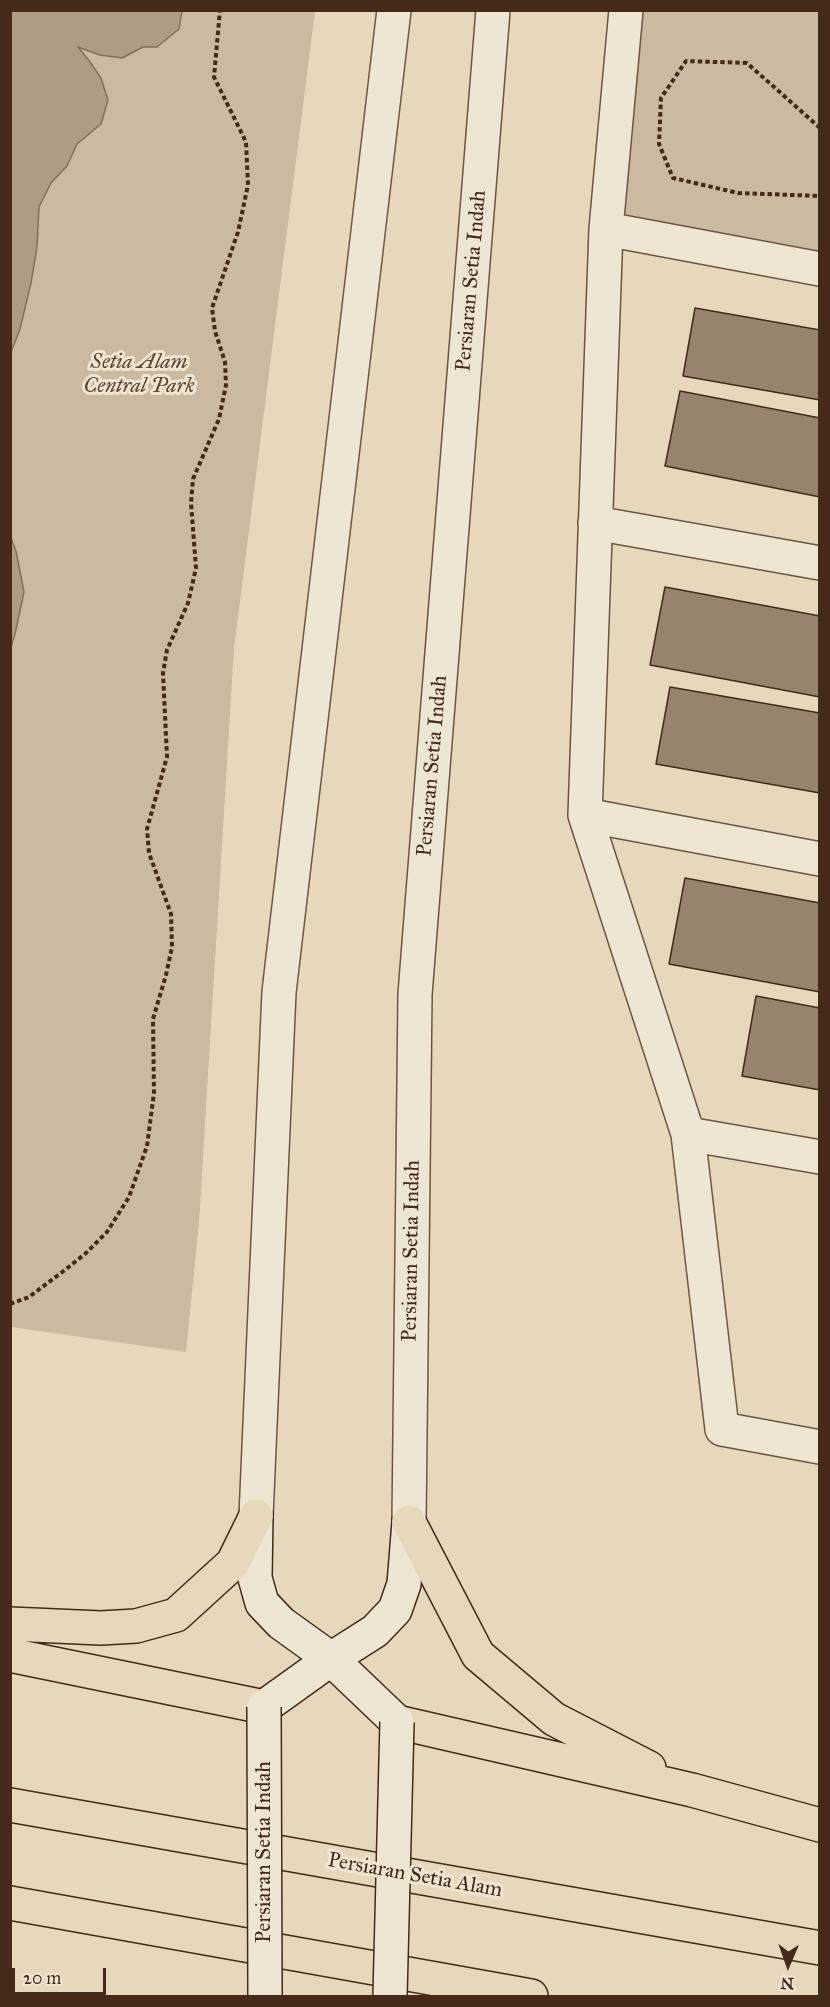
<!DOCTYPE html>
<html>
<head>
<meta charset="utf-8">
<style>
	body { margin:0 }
	#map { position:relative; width:830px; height:2007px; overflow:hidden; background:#e5d8bc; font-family:"IM FELL Great Primer",serif }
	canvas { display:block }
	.frame { position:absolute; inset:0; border:12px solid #432a1b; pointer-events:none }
	.north { position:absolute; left:758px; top:1935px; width:60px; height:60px; -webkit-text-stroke:4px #eee6d3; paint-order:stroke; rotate:182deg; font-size:16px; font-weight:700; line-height:24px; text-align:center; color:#432a1b }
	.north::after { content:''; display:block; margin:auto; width:21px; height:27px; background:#432a1b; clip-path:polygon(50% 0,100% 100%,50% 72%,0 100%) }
	.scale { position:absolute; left:12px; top:1968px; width:94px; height:27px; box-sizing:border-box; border:3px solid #432a1b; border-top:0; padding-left:8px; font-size:18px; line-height:21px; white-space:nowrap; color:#432a1b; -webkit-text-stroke:4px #eee6d3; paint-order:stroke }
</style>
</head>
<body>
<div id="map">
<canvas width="830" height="2007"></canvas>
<div class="frame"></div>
<div class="north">N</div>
<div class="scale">20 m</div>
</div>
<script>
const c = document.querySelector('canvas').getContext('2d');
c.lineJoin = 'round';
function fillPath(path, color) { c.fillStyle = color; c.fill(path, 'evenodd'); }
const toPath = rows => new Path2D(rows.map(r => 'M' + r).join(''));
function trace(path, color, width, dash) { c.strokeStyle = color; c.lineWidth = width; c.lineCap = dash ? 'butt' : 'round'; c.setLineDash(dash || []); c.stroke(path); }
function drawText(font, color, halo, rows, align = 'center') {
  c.font = font + ' "IM FELL Great Primer",serif'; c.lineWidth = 6; c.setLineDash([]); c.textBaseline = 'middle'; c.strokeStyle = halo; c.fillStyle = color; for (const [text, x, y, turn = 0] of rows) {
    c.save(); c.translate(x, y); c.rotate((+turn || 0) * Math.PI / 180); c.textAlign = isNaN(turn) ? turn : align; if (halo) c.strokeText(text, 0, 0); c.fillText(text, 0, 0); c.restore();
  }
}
fillPath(toPath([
	[182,11,315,11,234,648,199,1222,186,1352,11,1327,10,647,15,634,24,592,16,551,11,538,10,352,20,329,37,247,39,207,51,183,67,166,77,144,101,124,108,101,101,78,90,62,76,46,100,55,122,58,143,47,157,47,179,29],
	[626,11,819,11,819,269,606,229]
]), '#c9baa1');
const water = toPath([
	[11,10,182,11,179,29,157,47,143,47,122,58,100,55,78,47,90,62,101,78,108,100,101,124,77,144,67,166,51,183,39,207,37,247,31,283,20,329,11,352,11,10],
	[11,538,16,551,24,592,15,634,11,647,11,538]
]);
fillPath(water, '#ae9d85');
trace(water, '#836f5b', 1.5);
const building = toPath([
	[695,308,820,330,820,400,683,376,695,308],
	[680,391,820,418,820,497,665,466,680,391],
	[665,587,820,616,820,697,650,665,665,587],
	[670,687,820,713,820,793,656,764,670,687],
	[685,878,820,903,820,992,669,964,685,878],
	[756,996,820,1008,820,1090,742,1076,756,996]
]);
fillPath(building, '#97846f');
trace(building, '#432a1b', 1.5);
const minor = toPath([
	[626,10,606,229,585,815,688,1134,722,1429,820,1447],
	[606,229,820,269],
	[595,523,820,563],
	[585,815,820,859],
	[688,1134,820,1157]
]);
const tertiary = toPath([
	[256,1516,279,992,394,10],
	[409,1522,415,994,493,10]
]);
const secondary = toPath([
	[256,1516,255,1578,262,1603,281,1623,331,1659,397,1722],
	[264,1707,331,1659,375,1631,395,1610,404,1584,409,1522]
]);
const trunk = toPath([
	[409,1522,478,1655,554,1719,649,1768],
	[10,1624,101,1628,136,1626,176,1615,233,1563,256,1516],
	[10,1655,264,1707],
	[397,1722,692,1790,820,1825],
	[10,1805,820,1948],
	[10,1903,531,1996]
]);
trace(minor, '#6c5643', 36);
trace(tertiary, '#6c5643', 36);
trace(secondary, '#432a1b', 36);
trace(trunk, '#432a1b', 36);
trace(toPath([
	[820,128,747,63,686,61,661,98,659,144,673,178,738,193,820,196],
	[10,1304,29,1297,61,1273,85,1254,107,1232,129,1197,147,1146,154,1093,153,1019,166,975,172,947,171,914,149,853,147,829,167,757,163,673,167,650,188,603,196,568,191,503,193,479,219,419,226,385,225,362,215,331,212,308,238,232,248,185,246,142,214,77,220,10]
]), '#432a1b', 4, [4.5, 3]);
trace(minor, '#eee6d3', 33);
trace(tertiary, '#eee6d3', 33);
trace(secondary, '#eee6d3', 33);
trace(trunk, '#e5d8bc', 33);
const secondaryBridge = toPath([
	[264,1707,265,1996],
	[390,1996,397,1722]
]);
trace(secondaryBridge, '#432a1b', 36, []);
trace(secondaryBridge, '#eee6d3', 33);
drawText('21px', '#432a1b', '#eee6d3', [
	["Persiaran Setia Indah",472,281,-85],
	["Persiaran Setia Indah",433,766,-85],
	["Persiaran Setia Indah",412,1251,-89],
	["Persiaran Setia Indah",265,1852,-90],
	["Persiaran Setia Alam",415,1876,10]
]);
drawText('italic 21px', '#5e4736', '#eee6d3', [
	["Setia Alam",139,363],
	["Central Park",139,387]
]);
</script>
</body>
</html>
